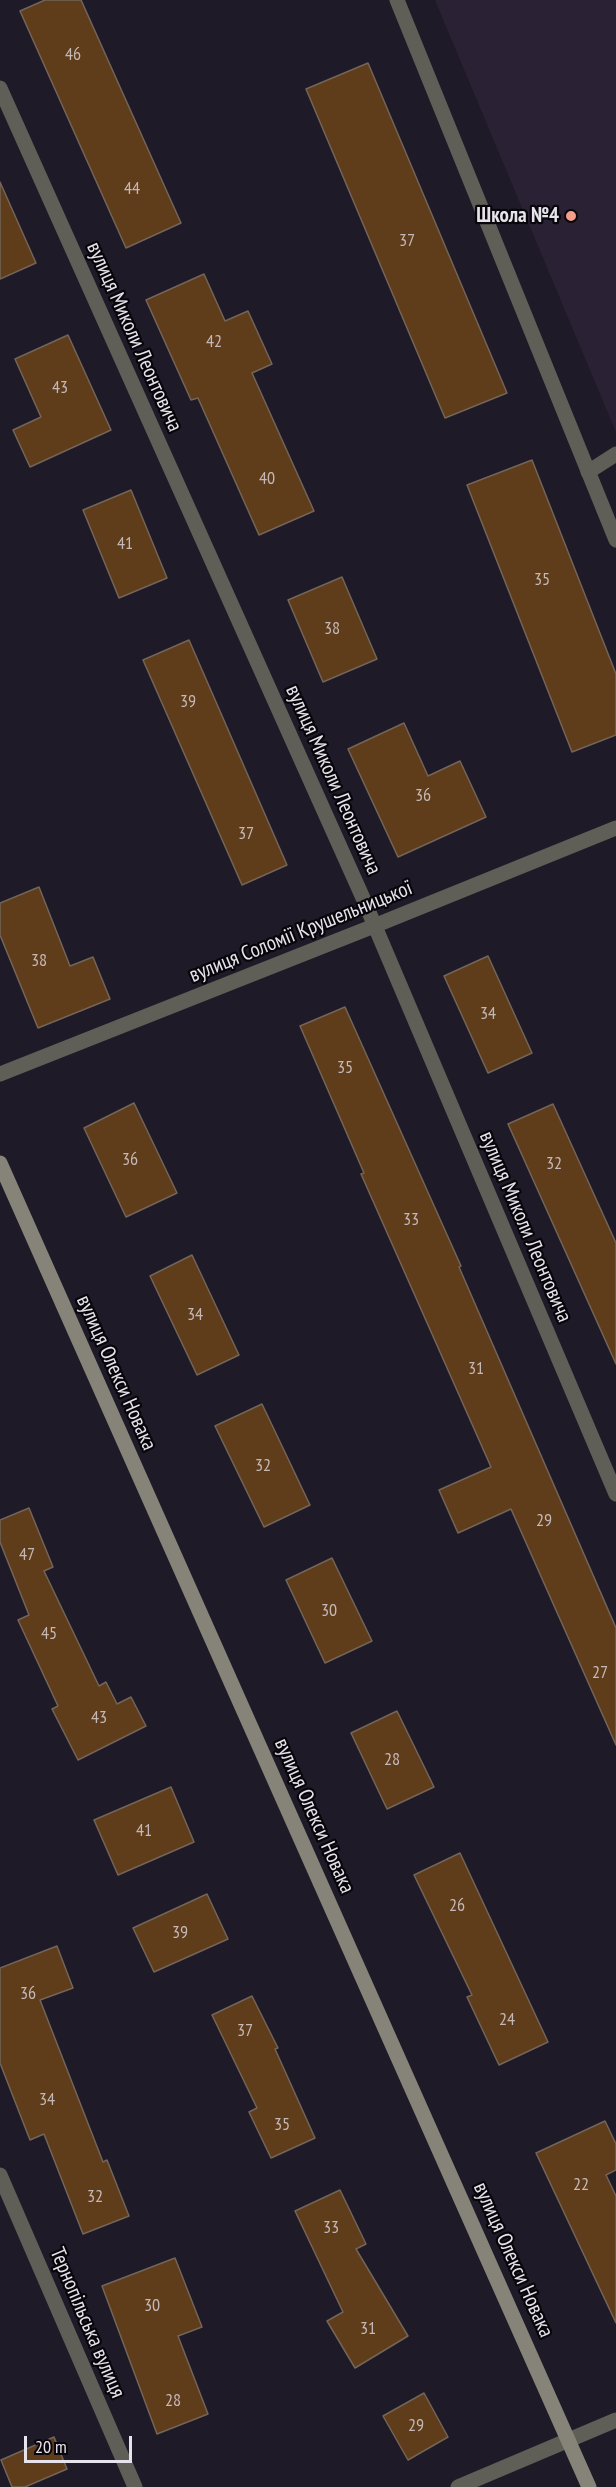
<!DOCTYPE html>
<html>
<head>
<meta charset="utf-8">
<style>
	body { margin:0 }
	#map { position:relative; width:616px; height:2487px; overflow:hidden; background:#1f1a27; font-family:"PT Sans Narrow",sans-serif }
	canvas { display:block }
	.scale { position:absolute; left:24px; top:2436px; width:108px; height:27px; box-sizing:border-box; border:3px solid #e7e3ec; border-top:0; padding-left:8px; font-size:18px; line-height:21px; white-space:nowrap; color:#e7e3ec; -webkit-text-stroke:4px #08060b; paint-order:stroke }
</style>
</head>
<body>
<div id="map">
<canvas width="616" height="2487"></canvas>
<div class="scale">20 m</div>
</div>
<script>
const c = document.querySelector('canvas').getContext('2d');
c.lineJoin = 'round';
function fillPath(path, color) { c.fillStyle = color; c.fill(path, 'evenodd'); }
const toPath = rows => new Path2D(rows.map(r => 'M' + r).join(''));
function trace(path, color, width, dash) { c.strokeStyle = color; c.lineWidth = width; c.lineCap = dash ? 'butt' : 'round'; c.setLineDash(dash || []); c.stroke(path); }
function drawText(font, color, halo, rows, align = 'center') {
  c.font = font + ' "PT Sans Narrow",sans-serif'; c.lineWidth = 4.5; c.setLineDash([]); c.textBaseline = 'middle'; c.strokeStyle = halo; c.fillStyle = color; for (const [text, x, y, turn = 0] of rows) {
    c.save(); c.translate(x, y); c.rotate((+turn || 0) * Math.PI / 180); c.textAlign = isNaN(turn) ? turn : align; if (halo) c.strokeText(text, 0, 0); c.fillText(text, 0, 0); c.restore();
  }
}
fillPath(toPath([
	[435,0,616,0,616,432]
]), '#2a2234');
const building = toPath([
	[45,0,81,0,181,223,126,248,20,11,45,0],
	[368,63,507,393,445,418,306,89,368,63],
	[0,182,36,263,0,279,0,182],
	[204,274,225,321,248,311,272,364,252,373,314,511,259,535,198,398,191,400,146,300,204,274],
	[68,335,111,430,30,467,13,430,41,417,15,359,68,335],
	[532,460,616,674,616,735,572,752,467,485,532,460],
	[131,490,167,578,119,598,83,510,131,490],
	[342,577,377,659,323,682,288,600,342,577],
	[189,640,287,865,242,885,143,660,189,640],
	[404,723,428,776,460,761,486,817,398,857,348,749,404,723],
	[39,887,70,966,93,957,110,999,38,1028,0,935,0,903,39,887],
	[488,956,532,1053,488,1073,444,976,488,956],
	[345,1007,461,1266,459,1267,616,1628,616,1745,511,1509,458,1533,439,1490,491,1467,361,1174,364,1173,300,1026,345,1007],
	[134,1103,177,1193,126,1217,84,1128,134,1103],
	[553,1104,616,1243,616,1364,508,1124,553,1104],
	[192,1255,239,1355,197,1375,150,1276,192,1255],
	[262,1404,310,1505,264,1527,215,1426,262,1404],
	[29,1508,53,1567,44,1571,99,1686,106,1682,117,1704,131,1697,146,1726,78,1760,52,1709,58,1706,18,1620,29,1615,0,1542,0,1520,29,1508],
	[332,1558,372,1641,325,1663,286,1580,332,1558],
	[397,1711,434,1787,387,1809,351,1733,397,1711],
	[171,1787,194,1842,118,1875,94,1820,171,1787],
	[460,1853,548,2042,499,2065,467,1997,472,1995,414,1875,460,1853],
	[207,1894,228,1939,154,1972,133,1928,207,1894],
	[57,1946,73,1988,40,2000,103,2162,107,2160,129,2216,83,2234,44,2134,30,2140,0,2063,0,1968,57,1946],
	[252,1996,278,2048,275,2049,315,2138,271,2158,249,2112,257,2108,212,2015,252,1996],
	[605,2121,616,2144,616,2170,606,2175,616,2196,616,2323,536,2153,605,2121],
	[340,2190,366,2244,356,2249,408,2336,355,2368,327,2321,343,2312,295,2211,340,2190],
	[175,2258,202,2327,178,2336,208,2414,157,2434,102,2286,175,2258],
	[424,2393,448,2437,408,2460,383,2416,424,2393],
	[54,2437,67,2469,25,2487,12,2487,1,2460,54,2437]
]);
fillPath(building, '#5f3c1a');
trace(building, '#736559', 1.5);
trace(toPath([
	[588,472,616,454]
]), '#5f5e57', 15);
trace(toPath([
	[397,0,616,540],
	[0,88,363,898,616,1494],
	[0,1074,374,926,616,828],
	[0,2175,135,2487],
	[458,2487,616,2420]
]), '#5f5e57', 15);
trace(toPath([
	[0,1163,589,2487]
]), '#868478', 15);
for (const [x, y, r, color] of [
	[571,216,6,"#f49e89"]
]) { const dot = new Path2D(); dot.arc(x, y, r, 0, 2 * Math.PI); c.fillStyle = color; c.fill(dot); trace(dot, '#08060b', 2); }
drawText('18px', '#c5b9b8', null, [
	["46",73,55],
	["44",132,189],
	["37",407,241],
	["42",214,342],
	["43",60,388],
	["40",267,479],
	["41",125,544],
	["35",542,580],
	["38",332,629],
	["39",188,702],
	["36",423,796],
	["37",246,834],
	["38",39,961],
	["34",488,1014],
	["35",345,1068],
	["36",130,1160],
	["32",554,1164],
	["33",411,1220],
	["34",195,1315],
	["31",476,1369],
	["32",263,1466],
	["29",544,1521],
	["47",27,1555],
	["30",329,1611],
	["45",49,1634],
	["27",600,1673],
	["43",99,1718],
	["28",392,1760],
	["41",144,1831],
	["26",457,1906],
	["39",180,1933],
	["36",28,1994],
	["24",507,2020],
	["37",245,2031],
	["34",47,2100],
	["35",282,2125],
	["22",581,2185],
	["32",95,2197],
	["33",331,2228],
	["30",152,2306],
	["31",368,2329],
	["28",173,2401],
	["29",416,2426]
]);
drawText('bold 21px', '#e7e3ec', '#08060b', [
	["Школа №4",559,216]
], 'right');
drawText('21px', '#e7e3ec', '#08060b', [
	["вулиця Миколи Леонтовича",134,337,66],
	["вулиця Миколи Леонтовича",333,780,66],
	["вулиця Соломії Крушельницької",301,932,-22],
	["вулиця Миколи Леонтовича",525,1227,67],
	["вулиця Олекси Новака",116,1373,66],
	["вулиця Олекси Новака",314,1816,66],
	["вулиця Олекси Новака",513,2260,66],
	["Тернопільська вулиця",87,2323,67]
]);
</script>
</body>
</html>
